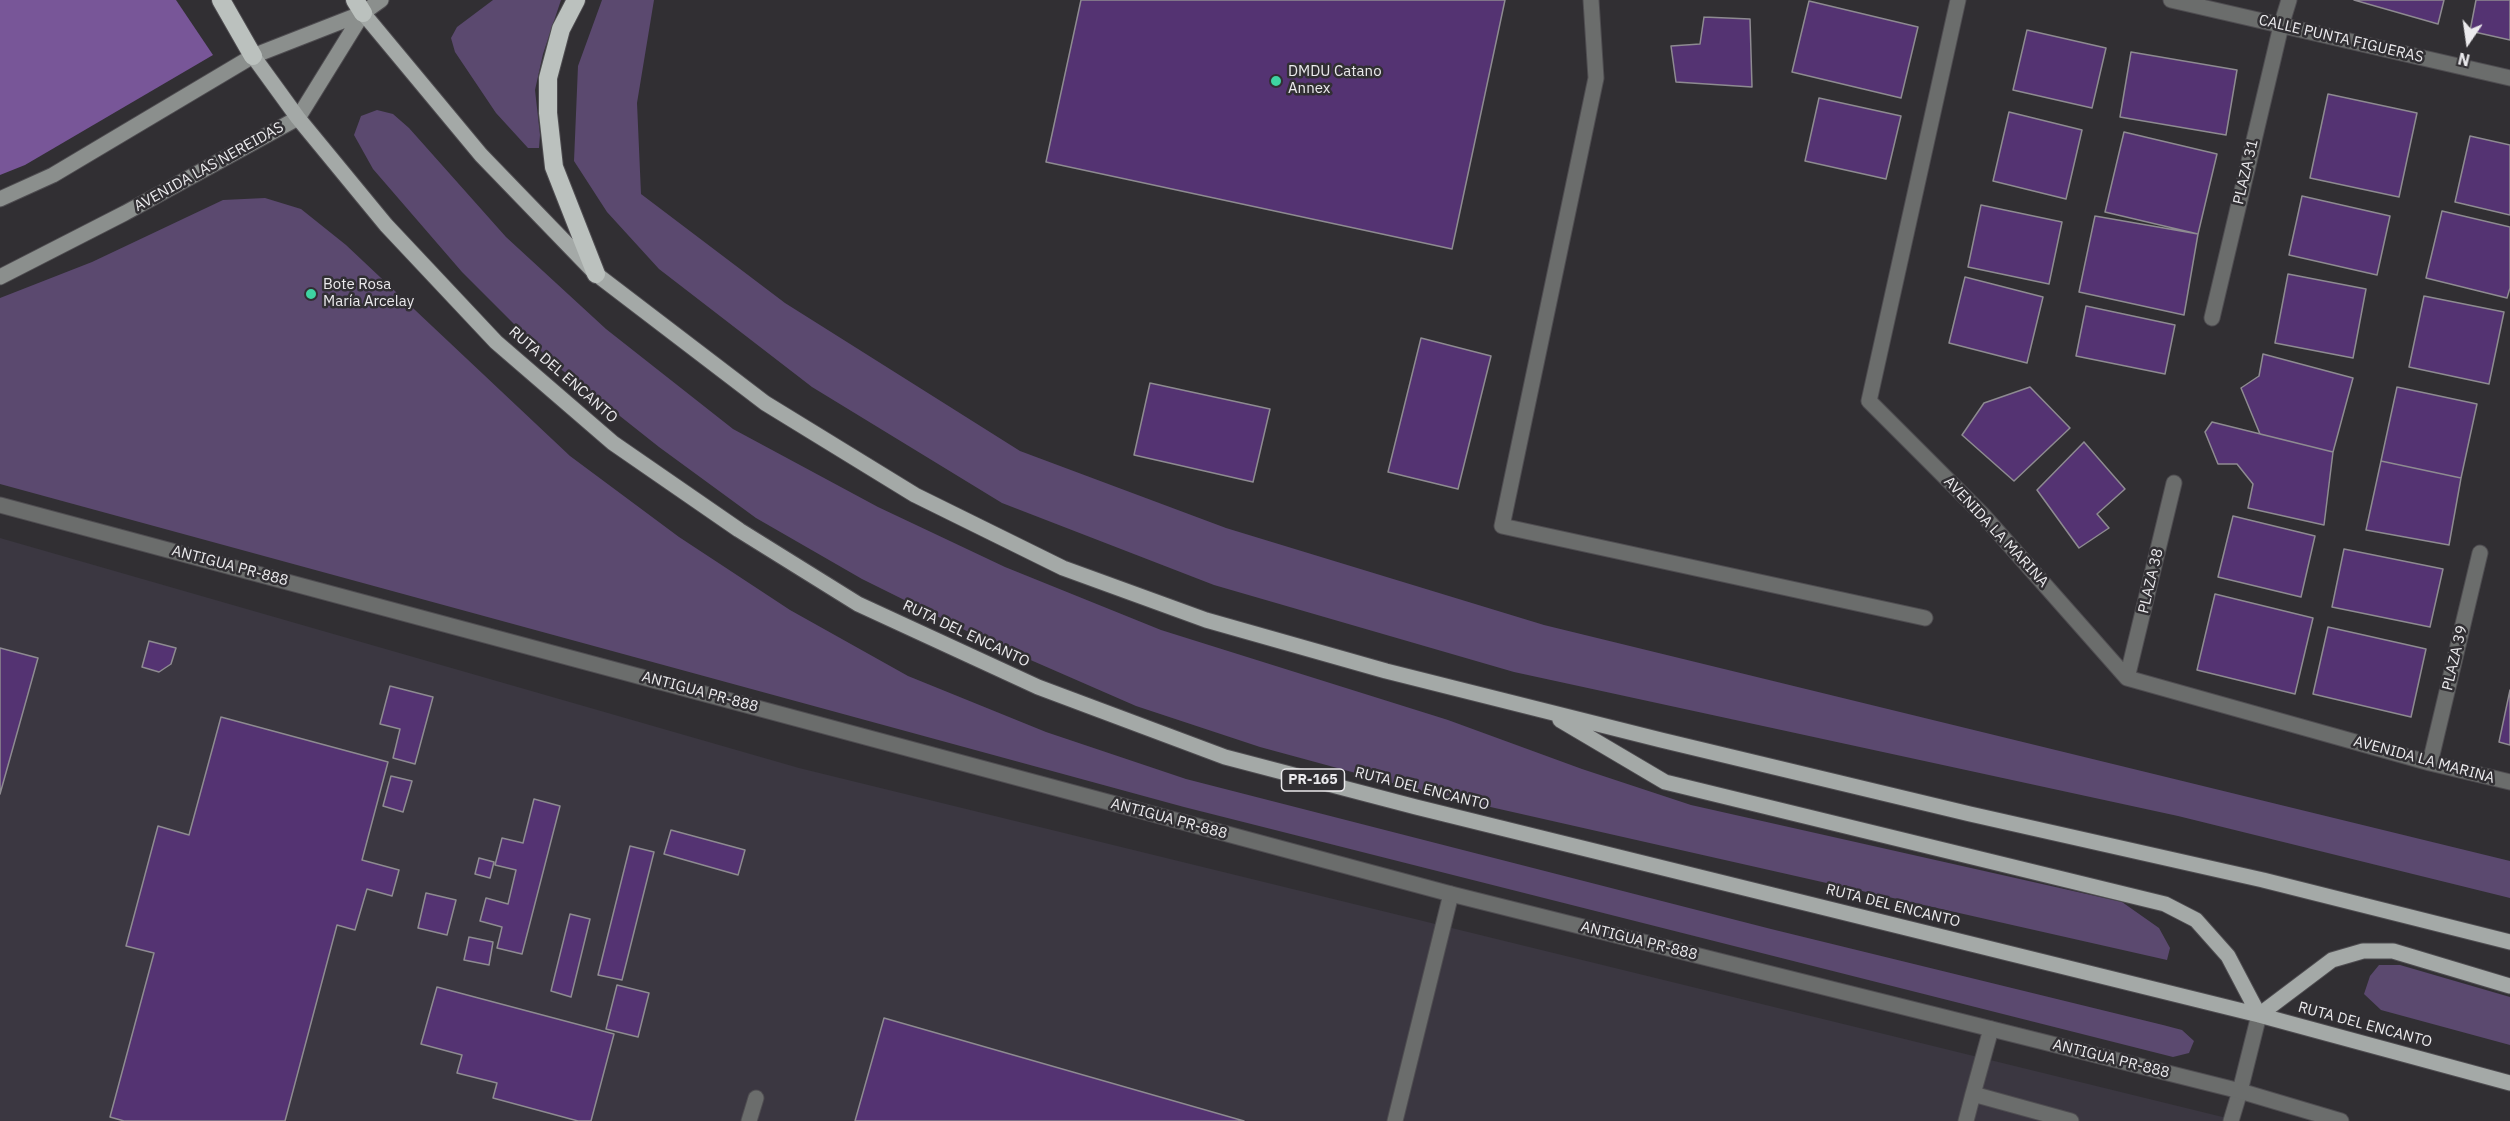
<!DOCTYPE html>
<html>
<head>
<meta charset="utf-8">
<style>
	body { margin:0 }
	#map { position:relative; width:2510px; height:1121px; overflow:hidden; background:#312f33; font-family:"IBM Plex Sans",sans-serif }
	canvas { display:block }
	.north { position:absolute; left:2438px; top:12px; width:60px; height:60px; -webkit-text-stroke:4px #312f33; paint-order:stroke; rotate:193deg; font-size:16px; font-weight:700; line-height:24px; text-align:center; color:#ebeaed }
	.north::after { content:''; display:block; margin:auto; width:21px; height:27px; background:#ebeaed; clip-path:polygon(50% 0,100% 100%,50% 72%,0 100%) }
</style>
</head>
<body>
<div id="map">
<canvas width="2510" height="1121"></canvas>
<div class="north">N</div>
</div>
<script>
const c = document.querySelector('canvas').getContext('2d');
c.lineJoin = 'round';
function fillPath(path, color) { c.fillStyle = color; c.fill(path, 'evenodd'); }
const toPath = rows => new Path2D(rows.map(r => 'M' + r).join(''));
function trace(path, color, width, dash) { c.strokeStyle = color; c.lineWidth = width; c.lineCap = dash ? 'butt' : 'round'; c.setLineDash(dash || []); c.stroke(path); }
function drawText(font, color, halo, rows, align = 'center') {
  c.font = font + ' "IBM Plex Sans",sans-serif'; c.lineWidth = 5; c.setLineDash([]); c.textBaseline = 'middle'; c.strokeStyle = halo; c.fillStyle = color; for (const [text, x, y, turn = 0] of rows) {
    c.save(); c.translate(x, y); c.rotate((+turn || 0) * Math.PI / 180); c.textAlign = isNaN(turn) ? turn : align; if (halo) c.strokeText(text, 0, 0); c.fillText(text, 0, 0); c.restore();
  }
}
fillPath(toPath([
	[0,538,799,768,2239,1121,0,1121]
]), '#3b3741');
fillPath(toPath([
	[493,0,561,0,543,54,535,90,540,135,539,148,528,148,496,113,455,52,451,38,457,27],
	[602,0,654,0,637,103,641,194,785,303,1020,451,1226,528,1544,625,2510,861,2510,898,2178,816,1514,672,1214,585,1002,503,812,387,659,269,607,212,574,161,578,66],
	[377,110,393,114,409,128,506,237,606,329,733,429,878,507,1005,567,1161,630,1448,720,1582,769,1691,805,2122,902,2159,928,2170,948,2167,960,1433,794,1260,747,1136,706,987,641,862,579,756,518,659,447,553,363,462,272,373,169,354,135,361,116],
	[265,198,301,209,346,245,570,456,679,537,790,610,908,676,1046,732,1186,779,1771,929,2163,1025,2182,1030,2194,1041,2189,1053,2173,1057,1184,807,0,484,0,298,92,262,223,200],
	[2379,965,2400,965,2510,997,2510,1045,2381,1010,2364,994,2370,976]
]), '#5b496f');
fillPath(toPath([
	[0,0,176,0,213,55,25,165,0,175]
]), '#785698');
const building = toPath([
	[1081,0,1505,0,1452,249,1046,162,1081,0],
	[2354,0,2444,0,2438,24,2354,0],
	[2476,0,2510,0,2510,40,2470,31,2476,0],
	[1809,1,1918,27,1901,98,1792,72,1809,1],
	[1704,17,1750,19,1752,87,1676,82,1671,46,1700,44,1704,17],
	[2027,30,2106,48,2092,108,2013,90,2027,30],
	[2131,52,2237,70,2226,135,2120,117,2131,52],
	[2328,94,2417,113,2399,197,2310,178,2328,94],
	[1819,98,1901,116,1886,179,1805,161,1819,98],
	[2009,112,2082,130,2066,199,1993,181,2009,112],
	[2124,132,2217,154,2198,234,2105,212,2124,132],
	[2470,136,2510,145,2510,215,2455,202,2470,136],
	[2302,196,2390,216,2377,275,2289,255,2302,196],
	[1981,205,2062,222,2049,284,1968,267,1981,205],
	[2442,211,2510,227,2510,288,2507,298,2426,278,2442,211],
	[2095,216,2198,234,2184,315,2079,292,2095,216],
	[2288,274,2366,289,2353,358,2275,343,2288,274],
	[1965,277,2043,297,2027,363,1949,343,1965,277],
	[2424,296,2504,312,2489,384,2409,367,2424,296],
	[2086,306,2175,325,2165,374,2076,356,2086,306],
	[1421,338,1491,356,1458,489,1388,472,1421,338],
	[2263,354,2353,378,2333,452,2260,434,2241,388,2259,376,2263,354],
	[1150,383,1270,409,1253,482,1134,455,1150,383],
	[2030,387,2070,428,2014,481,1962,435,1984,403,2030,387],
	[2397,387,2477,404,2461,478,2381,461,2397,387],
	[2212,422,2333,452,2324,525,2248,508,2253,484,2237,464,2218,464,2205,432,2212,422],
	[2084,442,2125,489,2097,514,2109,528,2079,548,2037,490,2084,442],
	[2381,461,2461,478,2449,545,2366,530,2381,461],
	[2233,516,2315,536,2301,597,2218,577,2233,516],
	[2344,549,2443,569,2430,627,2332,607,2344,549],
	[2215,594,2313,618,2295,694,2197,670,2215,594],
	[2328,627,2426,649,2411,717,2313,694,2328,627],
	[149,641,176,648,171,664,159,672,142,667,149,641],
	[0,648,38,658,0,794,0,648],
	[390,686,433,697,415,764,393,758,400,729,380,724,390,686],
	[2510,690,2510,745,2499,742,2510,690],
	[221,717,388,762,362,860,399,870,392,896,367,889,355,930,337,925,285,1121,124,1121,110,1117,154,953,126,946,158,826,189,835,221,717],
	[391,776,412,781,403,812,383,806,391,776],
	[534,799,560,806,522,954,497,948,502,927,480,921,486,898,508,904,516,870,495,865,502,838,523,843,534,799],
	[671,830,745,850,738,875,664,854,671,830],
	[630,846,654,852,622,980,598,975,630,846],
	[479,858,494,862,490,878,475,874,479,858],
	[426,893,456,900,447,935,418,928,426,893],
	[570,914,590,919,571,997,551,991,570,914],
	[469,937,493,942,489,965,464,960,469,937],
	[617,985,649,993,638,1037,606,1029,617,985],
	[437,987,614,1034,591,1121,578,1121,493,1098,497,1083,457,1073,462,1055,421,1044,437,987],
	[884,1018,1244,1121,855,1121,884,1018]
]);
fillPath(building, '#543372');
trace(building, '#8e8b91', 1.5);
const lane = toPath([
	[1973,1094,1991,1029],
	[1395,1121,1451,894],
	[1966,1121,1973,1094,2071,1121],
	[2231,1121,2240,1091]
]);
const street = toPath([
	[1591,0,1596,78,1502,526,1925,618],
	[1958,0,1869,401,1983,515,2127,678,2430,763,2510,782],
	[2171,0,2510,78],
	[2212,318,2281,26,2289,0],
	[0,505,1451,894,2240,1091,2341,1121],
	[2127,678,2174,483],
	[2430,763,2480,553],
	[2240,1091,2259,1015],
	[749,1121,756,1098]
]);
const secondary = toPath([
	[0,199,53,175,253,56,363,13,381,0],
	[0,277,125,213,298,118,363,13]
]);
const primary = toPath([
	[363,13,481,155,596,274,765,403,915,495,1063,568,1206,620,1386,671,1661,740,1970,814,2263,880,2510,942],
	[253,56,298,118,386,225,496,342,613,443,739,530,858,604,1038,687,1225,757,1416,807,2259,1015,2510,1083],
	[1560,720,1665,782,2165,904,2196,920,2228,956,2259,1015,2332,960,2363,951,2393,951,2510,986]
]);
const highway = toPath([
	[221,0,253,56],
	[355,0,363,13],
	[576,0,561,29,548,78,548,113,554,167,596,274]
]);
trace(lane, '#4f4d51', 17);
trace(street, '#4f4d51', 17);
trace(secondary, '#4f4d51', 17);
trace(primary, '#4f4d51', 17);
trace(highway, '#4f4d51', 20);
trace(lane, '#6b6d6c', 15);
trace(street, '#6b6d6c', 15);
trace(secondary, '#8b8f8d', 15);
trace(primary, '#a4a9a7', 15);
trace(highway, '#bbc1be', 18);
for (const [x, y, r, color] of [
	[1276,81,6,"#3ed4a2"],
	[311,294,6,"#3ed4a2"]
]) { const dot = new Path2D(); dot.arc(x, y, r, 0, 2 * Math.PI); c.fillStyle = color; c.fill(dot); trace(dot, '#312f33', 2); }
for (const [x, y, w] of [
	[1313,780,63]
]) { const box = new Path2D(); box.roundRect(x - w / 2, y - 11, w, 22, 4.5); c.fillStyle = '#312f33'; c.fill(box); trace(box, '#ebeaed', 1.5); }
drawText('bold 14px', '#ebeaed', null, [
	["PR-165",1313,780]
]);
drawText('15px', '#ebeaed', '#312f33', [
	["CALLE PUNTA FIGUERAS",2341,39,13],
	["AVENIDA LAS NEREIDAS",209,167,-29],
	["PLAZA 31",2246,172,-77],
	["RUTA DEL ENCANTO",563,375,41],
	["AVENIDA LA MARINA",1996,532,47],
	["ANTIGUA PR-888",230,566,15],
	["PLAZA 38",2151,581,-77],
	["RUTA DEL ENCANTO",966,634,25],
	["PLAZA 39",2455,658,-77],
	["ANTIGUA PR-888",700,692,15],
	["AVENIDA LA MARINA",2424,760,15],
	["RUTA DEL ENCANTO",1422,789,14],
	["ANTIGUA PR-888",1169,819,15],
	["RUTA DEL ENCANTO",1893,906,14],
	["ANTIGUA PR-888",1639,941,14],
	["RUTA DEL ENCANTO",2365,1025,15],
	["ANTIGUA PR-888",2111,1059,14]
]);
drawText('15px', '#ebeaed', '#312f33', [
	["DMDU Catano",1288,72],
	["Annex",1288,89],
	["Bote Rosa",323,285],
	["María Arcelay",323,302]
], 'left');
</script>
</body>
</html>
